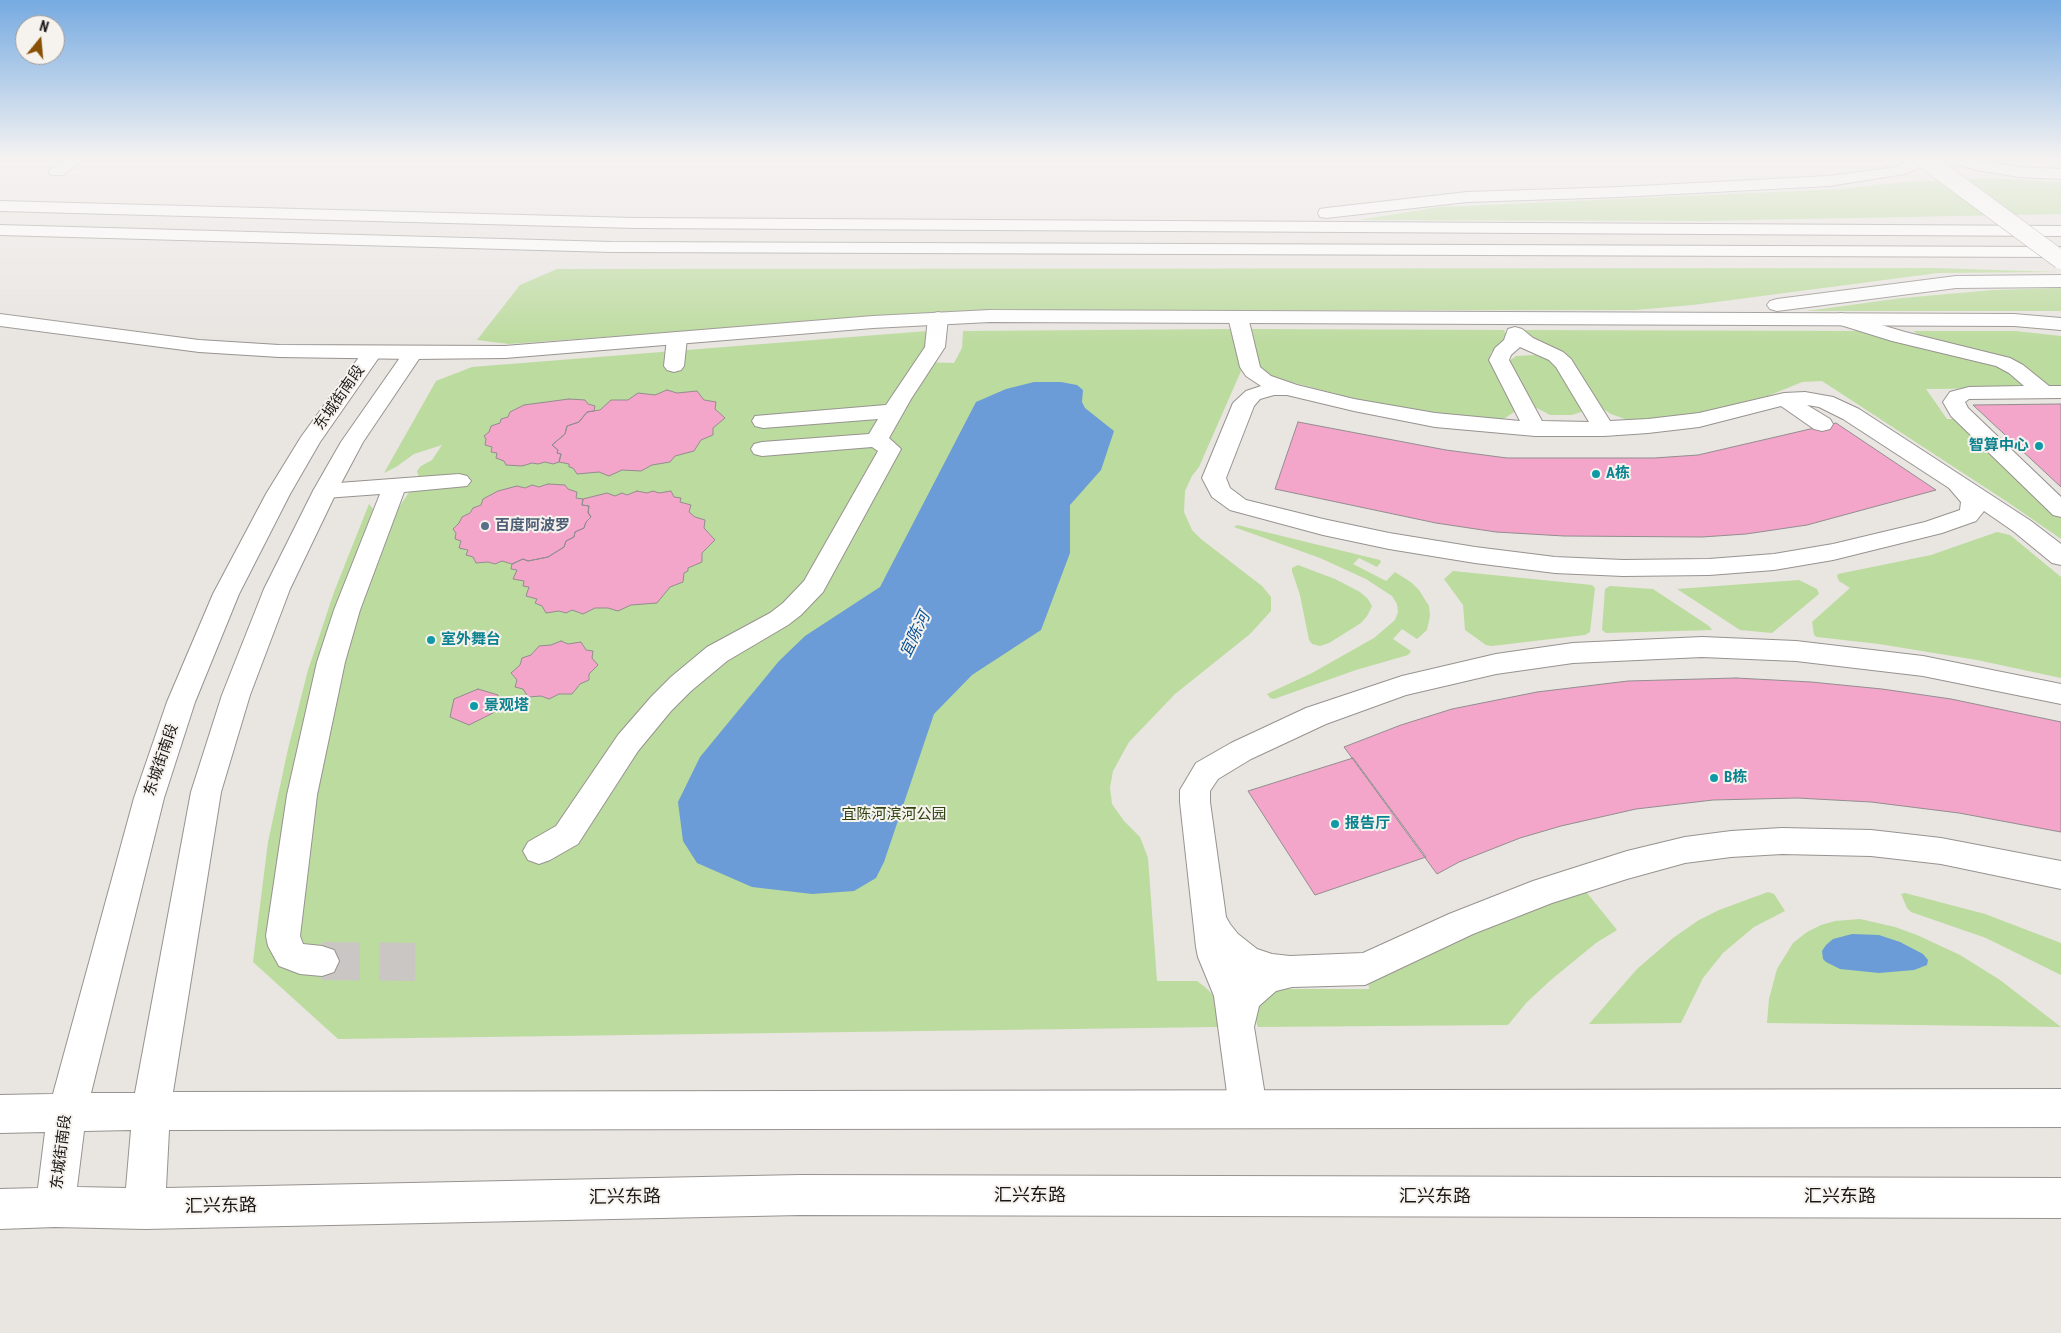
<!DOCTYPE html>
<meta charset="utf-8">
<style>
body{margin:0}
#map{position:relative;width:2061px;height:1333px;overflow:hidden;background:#e9e5e1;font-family:"Roboto Condensed",sans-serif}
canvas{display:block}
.north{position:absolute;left:15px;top:15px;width:50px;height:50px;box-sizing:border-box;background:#f6f2ee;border:1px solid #9e9b98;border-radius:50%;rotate:17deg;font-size:14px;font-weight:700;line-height:20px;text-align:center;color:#191816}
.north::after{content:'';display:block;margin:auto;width:18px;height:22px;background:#895103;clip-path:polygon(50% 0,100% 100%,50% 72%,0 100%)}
</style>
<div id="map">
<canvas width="2061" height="1333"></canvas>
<div class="north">N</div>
</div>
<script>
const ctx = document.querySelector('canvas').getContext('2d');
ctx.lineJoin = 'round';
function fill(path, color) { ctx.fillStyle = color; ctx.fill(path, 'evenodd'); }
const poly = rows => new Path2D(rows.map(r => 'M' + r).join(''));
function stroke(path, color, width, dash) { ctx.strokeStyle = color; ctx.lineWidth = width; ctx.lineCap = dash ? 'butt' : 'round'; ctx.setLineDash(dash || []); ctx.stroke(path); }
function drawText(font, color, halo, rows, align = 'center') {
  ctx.font = font + ' "Roboto Condensed","Noto Sans SC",sans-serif'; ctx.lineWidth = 4; ctx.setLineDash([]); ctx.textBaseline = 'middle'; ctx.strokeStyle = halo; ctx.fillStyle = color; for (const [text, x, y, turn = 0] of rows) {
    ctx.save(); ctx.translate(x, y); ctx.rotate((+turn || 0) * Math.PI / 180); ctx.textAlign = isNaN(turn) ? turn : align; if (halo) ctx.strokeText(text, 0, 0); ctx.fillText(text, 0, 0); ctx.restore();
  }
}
const green = poly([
 [1988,178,2061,182,2061,214,1701,221,1358,220,1439,207,1841,189,1903,182],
 [1934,268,2058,272,1938,273,1693,305,1635,310,960,311,509,344,477,340,520,285,557,269],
 [2061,288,2061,311,1806,311,1902,298,1993,290],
 [1231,329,1241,371,1199,467,1192,476,1185,491,1184,512,1192,530,1201,539,1262,586,1271,597,1271,611,1250,634,1175,694,1129,742,1113,771,1110,788,1112,804,1124,821,1140,837,1148,858,1157,981,1197,981,1205,987,1213,995,1218,1005,1219,1020,1217,1027,338,1039,253,962,268,842,288,749,308,670,334,592,369,504,373,509,372,513,345,585,419,478,417,471,421,466,432,460,442,445,414,454,396,467,384,473,436,381,472,367,927,331,926,347,916,362,954,363,962,348,963,331],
 [1251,329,1504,330,1507,336,1507,340,1491,352,1489,358,1514,407,1514,412,1502,420,1438,414,1367,402,1276,378,1270,376,1261,369],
 [1523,330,1863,331,2004,368,2029,388,1926,389,1947,419,1959,419,2061,517,2061,539,2009,503,1822,381,1802,382,1768,396,1699,413,1649,419,1625,419,1611,414,1600,407,1567,355,1534,341],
 [1913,331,2016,331,2061,336,2061,388,2051,388,2031,371,2019,363,1922,337],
 [1535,355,1554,362,1582,409,1581,412,1572,415,1550,415,1533,406,1509,361,1516,356],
 [1237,525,1380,560,1381,562,1377,567,1359,558,1353,564,1386,581,1395,572,1412,583,1419,590,1429,606,1430,616,1427,630,1417,639,1402,629,1393,639,1411,651,1408,655,1356,670,1274,699,1270,698,1267,694,1312,673,1374,638,1395,620,1398,612,1397,604,1392,596,1366,579,1320,558,1234,527],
 [1997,532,2010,535,2061,577,2061,678,1977,660,1879,644,1817,637,1814,635,1812,622,1850,588,1839,581,1837,576,1838,574,1931,555],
 [1298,565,1335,579,1360,592,1368,599,1372,606,1367,616,1361,623,1329,643,1320,646,1312,644,1309,640,1300,595,1292,571,1292,568],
 [1453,571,1592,585,1595,588,1590,632,1585,635,1492,646,1486,645,1465,630,1463,605,1444,579],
 [1799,580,1817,589,1819,594,1772,633,1740,630,1677,589],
 [1610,586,1653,589,1709,626,1712,630,1606,633,1602,630,1605,589],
 [1583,888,1617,930,1596,943,1552,979,1527,1002,1508,1025,1258,1027,1256,1021,1254,1016,1263,995,1280,989,1369,989,1368,980,1421,953],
 [1768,892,1774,894,1785,911,1754,927,1723,953,1703,978,1681,1023,1589,1024,1637,969,1673,938,1699,920,1719,910],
 [1905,893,1985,914,2061,943,2061,975,1986,938,1911,912,1907,908,1902,896,1901,894],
 [1860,919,1895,927,1917,935,1960,955,2000,980,2061,1027,1767,1023,1769,999,1777,969,1793,943,1807,932,1821,925,1835,921]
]);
const water = poly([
 [1034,382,1061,382,1077,385,1083,390,1082,402,1085,408,1114,431,1101,470,1070,505,1070,553,1041,630,972,675,934,714,884,862,876,878,854,891,812,894,752,887,697,863,683,841,678,802,700,757,779,661,805,636,880,587,976,402,1006,389],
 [1852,934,1879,935,1900,942,1923,954,1928,960,1927,965,1914,970,1879,973,1840,969,1826,962,1823,959,1822,951,1826,945,1833,939]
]);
const building = poly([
 [667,390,677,393,697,391,704,400,716,402,715,409,725,418,713,428,713,435,701,440,694,451,675,456,670,462,652,465,641,471,622,470,609,476,599,472,577,474,573,468,569,467,569,464,559,462,561,454,557,453,558,450,552,445,565,434,567,426,579,422,587,412,600,410,611,400,628,400,638,393,655,395,667,390],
 [569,399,585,400,588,404,595,406,594,411,587,412,579,422,567,426,565,434,552,445,558,450,557,453,561,454,559,462,553,464,545,462,538,464,532,463,522,466,506,465,504,461,496,458,497,453,491,452,492,447,485,445,486,439,484,436,489,432,491,426,500,423,501,419,508,417,510,412,524,405,569,399],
 [2061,404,2061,487,1973,405,2061,404],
 [1298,422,1446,450,1507,458,1654,458,1698,455,1836,423,1936,490,1807,525,1746,534,1702,537,1564,536,1496,532,1436,523,1275,489,1298,422],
 [548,484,565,485,568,489,577,492,576,498,583,499,582,505,589,506,588,512,591,517,586,522,584,528,575,532,574,537,566,541,564,547,548,557,528,561,523,559,512,564,502,561,495,564,488,562,476,563,473,557,466,555,468,550,459,548,461,541,455,539,456,533,453,529,459,523,462,517,470,513,473,508,481,505,483,499,498,491,517,486,525,488,532,485,539,487,548,484],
 [637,491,647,493,653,491,659,493,671,491,674,497,681,498,680,502,691,505,689,512,695,517,705,520,704,528,715,540,702,553,702,562,688,568,688,571,684,573,683,582,670,587,657,603,631,605,618,611,608,608,595,608,583,614,572,610,566,613,559,611,546,613,542,606,535,603,537,599,526,596,529,587,523,586,524,581,513,579,517,570,511,569,512,564,523,559,528,561,548,557,564,547,566,541,574,537,575,532,584,528,586,522,591,517,588,513,589,506,582,505,583,499,607,493,615,496,622,493,627,495,637,491],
 [561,641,568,644,581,642,586,650,593,651,592,658,598,665,589,674,589,680,580,684,572,694,559,694,549,699,541,696,528,697,523,689,515,687,517,680,511,673,520,665,522,658,531,655,539,646,551,645,561,641],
 [1736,678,1811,682,1882,689,1951,699,2061,722,2061,832,1959,813,1871,802,1797,798,1713,800,1636,809,1561,826,1520,838,1459,862,1437,874,1344,747,1401,725,1452,709,1537,692,1628,681,1736,678],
 [478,689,498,695,493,713,469,725,450,717,454,699,478,689],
 [1353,758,1426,857,1315,895,1248,791,1353,758]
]);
const minorTunnel = poly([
 [322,961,415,962]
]);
const minor = poly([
 [1238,311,1245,313,1248,317,1260,367,1271,376,1297,385,1354,399,1435,413,1520,421,1489,360,1495,348,1504,340,1508,329,1515,327,1522,329,1533,338,1563,352,1571,359,1610,421,1648,419,1699,413,1784,393,1805,392,1833,397,1859,409,2031,521,2061,544,2061,565,2052,563,2013,531,1984,511,1976,521,1942,533,1833,560,1774,570,1709,575,1623,576,1555,573,1475,563,1389,549,1323,535,1230,510,1212,497,1202,478,1233,403,1246,391,1261,386,1246,376,1240,367,1228,317,1231,313,1238,311],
 [1520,347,1549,360,1556,367,1589,422,1542,421,1509,360,1511,355,1520,347],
 [1274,395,1287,395,1354,411,1435,427,1535,436,1604,436,1648,433,1699,427,1781,406,1814,429,1822,431,1830,429,1833,424,1830,419,1807,405,1819,407,1843,419,1949,488,1961,502,1960,510,1925,522,1833,544,1774,554,1709,559,1623,560,1555,557,1475,547,1389,533,1323,519,1246,500,1230,488,1226,478,1254,406,1260,399,1274,395],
 [938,312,945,314,948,318,945,347,911,399,889,438,901,449,823,592,801,615,788,625,727,661,691,691,671,711,638,751,578,844,550,860,539,864,528,860,523,851,528,842,556,826,618,735,651,697,671,677,707,647,770,613,783,603,804,581,878,451,872,447,762,456,754,454,751,449,754,444,762,442,869,434,878,419,763,428,755,426,752,421,755,416,886,405,925,347,928,318,931,314,938,312],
 [1841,313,1905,332,2010,358,2023,365,2049,386,2061,386,2061,398,1969,399,1965,402,1968,408,2061,497,2061,517,2053,515,1951,416,1943,402,1950,392,1969,387,2024,386,2009,373,1996,366,1892,341,1834,323,1831,319,1834,315,1841,313],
 [677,332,684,334,687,338,684,366,681,370,674,372,667,370,664,366,667,338,670,334,677,332],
 [459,474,467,476,471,481,467,486,404,492,360,610,345,662,317,795,300,936,303,944,322,946,334,950,339,961,334,972,322,976,300,974,279,966,268,946,266,936,287,795,317,662,334,610,380,494,325,498,317,496,313,491,317,486,325,484,459,474],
 [1702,637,1796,641,1923,656,2061,684,2061,704,1923,676,1796,661,1702,657,1573,663,1496,674,1406,695,1326,724,1251,759,1218,779,1210,791,1210,802,1226,917,1230,924,1238,934,1257,949,1272,954,1290,956,1363,953,1449,914,1533,881,1627,851,1685,837,1731,831,1782,828,1871,830,1941,838,2061,861,2061,889,1941,864,1871,856,1782,854,1731,857,1685,863,1627,879,1552,903,1473,934,1365,985,1292,987,1276,991,1259,1006,1254,1027,1267,1108,1261,1121,1248,1127,1235,1121,1229,1108,1214,996,1198,957,1196,947,1180,802,1180,790,1196,763,1231,743,1306,708,1402,676,1496,654,1573,643,1702,637]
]);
const major = poly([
 [67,159,85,159,63,175,51,175,49,172,51,169,67,159],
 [372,347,379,349,382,353,320,442,290,494,239,594,195,702,164,798,91,1093,135,1093,191,792,222,695,264,589,313,491,341,442,406,349,413,347,420,349,423,353,363,442,337,491,290,589,250,695,221,792,173,1092,2061,1089,2061,1127,169,1130,166,1188,800,1175,2061,1178,2061,1218,800,1215,145,1229,55,1227,0,1229,0,1189,38,1188,45,1132,0,1133,0,1095,53,1094,134,798,167,702,213,594,266,494,301,437,365,349,372,347],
 [131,1130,126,1188,77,1187,84,1131,131,1130]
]);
const highway = poly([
 [1906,159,1922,159,1917,169,1905,174,1829,186,1619,197,1467,202,1326,218,1320,217,1318,213,1320,209,1326,208,1467,192,1619,187,1829,176,1896,167,1904,163,1906,159],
 [1948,159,1971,159,2019,167,2061,169,2061,179,2019,177,1976,170,1950,162,1948,159],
 [0,201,634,218,2061,226,2061,236,634,228,0,211,0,201],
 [0,225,611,242,2061,247,2061,257,611,252,0,235,0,225],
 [2061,275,2061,287,1956,288,1777,311,1770,309,1767,305,1770,301,1777,299,1956,276,2061,275],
 [990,310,2014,314,2061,318,2061,330,2014,326,990,322,873,328,505,358,413,359,279,357,199,352,0,326,0,314,199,340,279,345,505,346,873,316,990,310]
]);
const minorBridge = poly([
 [1924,159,2061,260]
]);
const markers = [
 [2039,446,5,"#0f9aa8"],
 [1596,474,5,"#0f9aa8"],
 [485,526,5,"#5c6f8a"],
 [431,640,5,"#0f9aa8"],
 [474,706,5,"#0f9aa8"],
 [1714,778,5,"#0f9aa8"],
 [1335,824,5,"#0f9aa8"]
];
const streetNames = [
 ["东城街南段",340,398,-55],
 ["东城街南段",162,760,-71],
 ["东城街南段",62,1152,-83]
];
const cultureNames = [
 ["智算中心",2029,446,"right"],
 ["A栋",1606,474],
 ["室外舞台",441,640],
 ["景观塔",484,706],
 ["B栋",1724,778],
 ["报告厅",1345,824]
];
const serviceNames = [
 ["百度阿波罗",495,526]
];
const parkNames = [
 ["宜陈河滨河公园",894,815]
];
const waterNames = [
 ["宜陈河",916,635,-64]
];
const nearStreetnames = [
 ["汇兴东路",1030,1196],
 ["汇兴东路",1435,1197],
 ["汇兴东路",1840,1197],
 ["汇兴东路",625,1198,-1],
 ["汇兴东路",221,1207,-1]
];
fill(green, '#bcdb9e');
fill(water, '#6b9cd7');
fill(building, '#f4a6ca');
stroke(building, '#928d8f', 1);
stroke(minorTunnel, '#cac6c3', 38, [38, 19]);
stroke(minor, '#979390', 2);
stroke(major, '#979390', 2);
stroke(highway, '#979390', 2);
fill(minor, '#fff');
fill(major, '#fff');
fill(highway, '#fff');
stroke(minorBridge, '#979390', 19, []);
stroke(minorBridge, '#fff', 18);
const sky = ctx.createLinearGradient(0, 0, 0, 345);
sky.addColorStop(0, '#76aae1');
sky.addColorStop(0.46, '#f5f3f2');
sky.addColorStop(1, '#f5f3f200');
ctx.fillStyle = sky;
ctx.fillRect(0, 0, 2061, 345);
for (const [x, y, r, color] of markers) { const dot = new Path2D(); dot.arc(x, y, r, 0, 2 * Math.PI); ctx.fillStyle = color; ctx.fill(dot); stroke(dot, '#f6f2ee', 2); }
drawText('15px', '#191816', '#f6f2ee', streetNames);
drawText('bold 15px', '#0d838f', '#f6f2ee', cultureNames, 'left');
drawText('bold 15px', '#4e5e75', '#f6f2ee', serviceNames, 'left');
drawText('15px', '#2c420f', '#f6f2ee', parkNames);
drawText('italic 16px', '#065096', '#f6f2ee', waterNames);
drawText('18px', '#191816', '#f6f2ee', nearStreetnames);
</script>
